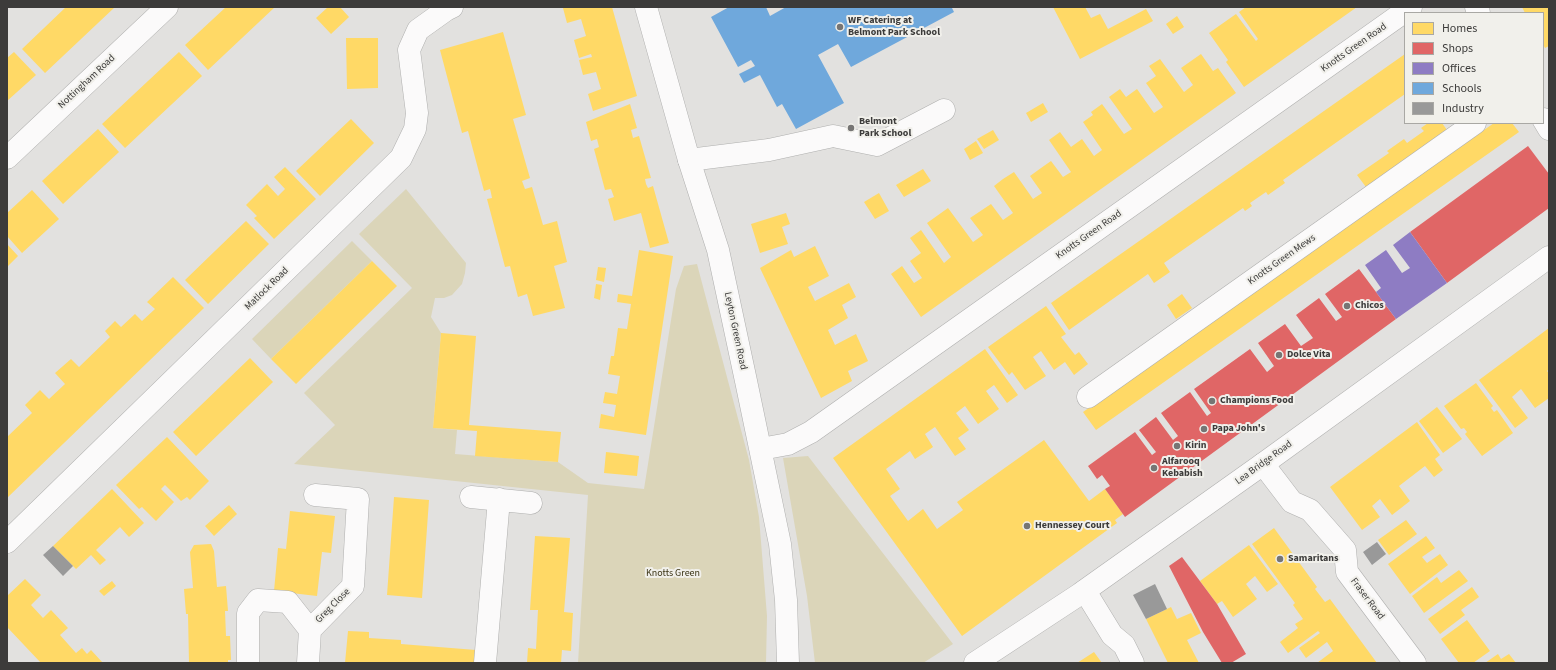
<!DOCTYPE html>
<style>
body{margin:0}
#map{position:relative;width:1556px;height:670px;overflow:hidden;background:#e2e1df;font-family:"Source Sans 3",sans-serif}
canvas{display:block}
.frame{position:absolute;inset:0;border:8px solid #3c3b3a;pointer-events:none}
.legend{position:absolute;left:1404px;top:12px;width:140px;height:112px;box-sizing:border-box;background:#f1f0eb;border:1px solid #a9a8a4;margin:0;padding:5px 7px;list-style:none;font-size:12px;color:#3c3b3a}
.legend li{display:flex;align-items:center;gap:8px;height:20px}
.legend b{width:20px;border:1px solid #a9a8a4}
</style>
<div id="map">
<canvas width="1556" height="670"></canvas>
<div class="frame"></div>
<ul class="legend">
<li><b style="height:11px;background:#ffd966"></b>Homes</li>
<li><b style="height:11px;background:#e06666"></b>Shops</li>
<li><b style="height:11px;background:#8e7cc3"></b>Offices</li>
<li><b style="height:11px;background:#6fa8dc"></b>Schools</li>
<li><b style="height:11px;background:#999"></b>Industry</li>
</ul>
</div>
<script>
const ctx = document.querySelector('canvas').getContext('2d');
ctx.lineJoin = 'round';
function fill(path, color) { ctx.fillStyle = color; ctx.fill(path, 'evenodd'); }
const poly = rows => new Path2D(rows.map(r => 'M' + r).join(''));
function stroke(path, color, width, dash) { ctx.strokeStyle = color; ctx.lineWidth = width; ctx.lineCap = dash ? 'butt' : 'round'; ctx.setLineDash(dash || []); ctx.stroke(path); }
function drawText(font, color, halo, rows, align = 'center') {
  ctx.font = font + ' "Source Sans 3",sans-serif'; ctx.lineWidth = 4; ctx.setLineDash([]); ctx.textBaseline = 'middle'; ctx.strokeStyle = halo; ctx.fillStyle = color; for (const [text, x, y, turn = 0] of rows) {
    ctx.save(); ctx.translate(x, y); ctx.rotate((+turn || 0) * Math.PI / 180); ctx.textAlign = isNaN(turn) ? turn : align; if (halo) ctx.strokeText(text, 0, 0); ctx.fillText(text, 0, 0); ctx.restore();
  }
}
const green = poly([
 [406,189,466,263,465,273,462,284,452,295,444,298,435,298,431,317,441,333,433,428,457,430,455,454,558,462,588,483,644,489,676,289,684,266,697,264,749,460,759,517,767,616,766,663,578,663,588,495,294,464,335,425,304,393,412,288,359,234],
 [352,241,372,261,271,359,252,339],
 [808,456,953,644,923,663,815,663,807,596,783,458]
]);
const homes = poly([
 [66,7,115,7,45,73,22,49],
 [226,7,275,7,208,70,185,45],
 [328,7,340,7,349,17,331,34,316,18],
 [566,7,612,7,637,96,593,111,588,94,601,89,596,72,583,75,579,60,592,57,591,54,579,58,574,40,586,36,581,19,567,23,563,8],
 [1053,7,1085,7,1091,18,1100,14,1108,29,1146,9,1153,21,1080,59],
 [1246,7,1357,7,1244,87,1226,62,1228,60,1209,33,1236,14,1256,41,1258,39,1239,12],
 [1522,7,1549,7,1549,46,1545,48,1543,44,1543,13,1525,13],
 [1177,16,1184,27,1173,34,1166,24],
 [503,32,526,115,513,119,530,178,522,181,525,189,532,187,543,225,557,221,567,262,554,266,565,308,533,316,527,294,518,297,510,266,505,267,487,199,492,198,491,193,490,189,484,191,468,131,462,133,440,50],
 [346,38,378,38,378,88,347,89],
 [14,52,36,75,7,101,7,58],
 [179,52,202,76,125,148,102,124],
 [1201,54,1213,71,1218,68,1236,93,921,317,891,274,902,266,914,283,922,278,910,261,921,253,910,238,921,230,944,263,951,257,927,223,948,208,973,242,983,235,970,218,991,204,1003,220,1013,213,994,186,1003,179,1014,172,1033,199,1042,193,1030,176,1041,168,1051,161,1063,177,1071,172,1049,140,1060,132,1071,147,1082,139,1094,156,1102,150,1083,122,1093,115,1091,112,1102,104,1124,134,1132,129,1109,97,1120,89,1126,97,1137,89,1154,113,1163,107,1146,83,1156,76,1149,66,1160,59,1184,92,1193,85,1181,68],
 [1405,54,1405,94,1283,180,1285,183,1268,195,1266,192,1250,203,1252,206,1245,211,1243,208,1164,263,1170,272,1154,283,1148,274,1069,330,1051,303],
 [1043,103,1048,112,1031,122,1026,113],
 [630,104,637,128,631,130,633,138,639,136,651,178,645,179,646,184,648,188,653,186,669,243,650,248,641,213,614,221,608,199,614,197,611,189,605,190,594,149,599,147,597,139,591,141,586,122],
 [351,119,374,143,320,196,296,171],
 [1428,123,1442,123,1447,130,1366,187,1357,175,1389,153,1387,151,1404,139,1407,143,1424,131,1421,128],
 [1494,123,1512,123,1519,132,1096,430,1083,412],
 [98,129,119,152,63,204,42,181],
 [993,130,999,140,984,149,977,139],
 [976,141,983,153,970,160,964,149],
 [285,167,316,199,274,239,254,218,257,216,246,205,267,184,278,196,285,189,274,177],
 [923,169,931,181,904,197,896,185],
 [32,190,59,219,22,253,7,236,7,213],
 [879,193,889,211,875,219,864,202],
 [786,213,790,224,782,227,788,244,760,253,751,224],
 [246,221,269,244,208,304,185,280],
 [7,244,18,256,7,267],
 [815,246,829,276,808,287,815,301,849,283,856,297,842,305,848,318,828,330,835,345,856,334,868,361,848,371,852,381,821,398,760,268,791,250,794,257],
 [639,250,673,256,646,435,599,428,601,414,614,417,616,405,603,403,605,392,617,394,620,376,608,374,611,356,614,356,618,328,627,329,631,304,617,302,618,294,632,296],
 [372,261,397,286,296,384,271,359],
 [598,267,606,268,604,282,596,280],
 [173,277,204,308,7,498,7,437,32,413,25,405,40,390,49,399,65,384,55,373,71,359,79,367,110,337,105,331,115,321,121,327,135,314,142,321,155,309,147,302],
 [596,284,602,285,600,300,594,298],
 [1182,294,1192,308,1176,319,1167,305],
 [1046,306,1066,334,1061,337,1075,355,1079,352,1088,364,1074,375,1065,362,1054,370,1041,351,1033,357,1046,376,1025,390,1012,372,1009,375,988,347],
 [1549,328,1549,369,1547,371,1549,373,1549,398,1535,408,1521,389,1512,397,1528,418,1515,428,1479,380],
 [441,333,476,336,469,425,561,432,558,462,475,456,477,431,433,428],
 [985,349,1018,395,1007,403,994,385,986,391,999,409,978,424,965,406,956,413,969,430,958,438,966,449,955,456,935,427,925,434,933,447,915,459,910,451,886,469,900,489,890,496,908,521,923,509,937,529,963,510,957,502,1044,440,1089,501,1105,489,1123,514,1115,520,1117,523,962,636,833,458],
 [250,358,273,382,196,456,173,432],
 [1476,383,1493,406,1491,408,1494,412,1497,410,1513,433,1482,456,1465,434,1467,432,1464,428,1461,429,1444,406],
 [1437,407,1462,439,1443,453,1419,421],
 [1417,422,1440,455,1435,459,1443,470,1434,477,1425,466,1399,486,1410,501,1392,515,1380,499,1372,506,1380,517,1362,530,1330,487],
 [167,437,209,481,190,500,187,497,181,501,165,485,161,489,174,502,156,521,142,507,139,509,116,485],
 [606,452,639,456,637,476,604,473],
 [112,489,144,523,129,537,120,527,96,550,106,560,100,565,91,555,76,569,53,546],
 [394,497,429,500,422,598,387,595],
 [229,505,237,514,214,536,205,526],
 [290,511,335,516,331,553,322,552,317,596,274,591,278,548,286,549],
 [1406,520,1417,534,1389,555,1378,540],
 [1274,528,1317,587,1315,589,1325,602,1330,599,1377,663,1317,663,1333,651,1327,642,1306,658,1299,648,1320,633,1318,631,1288,653,1280,642,1298,628,1295,624,1303,619,1293,605,1295,603,1252,544],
 [535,536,570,538,564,612,573,613,571,651,562,650,561,663,527,663,528,648,536,649,538,610,530,610],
 [1426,536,1435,548,1422,557,1427,563,1440,554,1448,565,1410,594,1388,564],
 [211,544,214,551,217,587,226,586,228,611,225,611,226,636,230,636,231,660,228,660,228,663,189,663,188,614,186,614,184,589,193,588,190,552,194,545],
 [1249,545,1278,584,1267,592,1255,576,1246,584,1257,599,1233,617,1222,601,1217,604,1200,581],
 [1459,570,1468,581,1424,613,1412,596,1437,577,1441,583],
 [25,579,41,595,31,605,43,618,51,610,68,628,60,635,76,653,82,648,87,654,91,650,103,663,41,663,7,627,7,596],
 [112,581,116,586,104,596,99,591],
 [1472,587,1479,597,1461,610,1465,615,1440,634,1428,619],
 [1171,607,1177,619,1191,613,1201,633,1187,640,1199,663,1168,663,1146,619],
 [1467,620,1490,651,1473,663,1459,663,1441,639],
 [348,631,369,632,369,638,401,640,401,644,476,650,475,663,345,663],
 [1094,652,1102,663,1077,663],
 [1498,654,1501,659,1509,654,1516,663,1485,663]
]);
const shops = poly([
 [1528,146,1549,174,1549,208,1447,283,1410,232],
 [1359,269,1396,319,1125,517,1105,489,1110,486,1102,475,1097,479,1088,466,1135,432,1152,455,1156,452,1139,430,1156,417,1173,440,1178,436,1161,413,1190,392,1207,416,1211,413,1194,389,1250,349,1267,372,1274,366,1258,343,1285,324,1301,346,1313,338,1296,315,1319,298,1336,321,1342,317,1325,294],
 [1182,557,1217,604,1246,654,1231,663,1222,663,1203,632,1169,566]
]);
const offices = poly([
 [1410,232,1447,283,1396,319,1376,292,1381,288,1365,265,1386,250,1402,273,1410,268,1393,245]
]);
const schools = poly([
 [729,7,766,7,770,16,786,7,954,7,952,8,954,12,851,67,838,44,818,55,844,103,796,129,782,104,777,107,760,75,744,83,739,74,755,66,751,60,738,67,711,17]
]);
const industry = poly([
 [1377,542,1386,554,1372,565,1363,552],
 [53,546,73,566,63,576,43,555],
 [1155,584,1167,609,1146,619,1133,595]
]);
const minor = poly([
 [1476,7,1479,13],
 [1543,119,1549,129],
 [7,158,167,7],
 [689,160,769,150,833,136,877,145,944,110],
 [1088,397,1475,123],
 [761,449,788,444,811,432,1411,7],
 [1263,464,1292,502,1310,510,1345,550,1347,572,1415,663],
 [471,497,531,503],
 [7,542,401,158,415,129,417,113,409,50,418,30,446,10,452,7],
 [1085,591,1112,635,1124,645,1133,663],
 [248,663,248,613,258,600,288,602,310,630],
 [308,663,310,630,353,586,358,499,315,495],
 [485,663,499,499]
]);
const major = poly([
 [646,7,689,160,718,250,746,381,780,544,786,600,788,663],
 [975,663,1080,594,1263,464,1549,257]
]);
const markers = [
 [840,27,4,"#767574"],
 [851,128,4,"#767574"],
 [1347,306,4,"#767574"],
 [1279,355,4,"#767574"],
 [1212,401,4,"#767574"],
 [1204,429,4,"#767574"],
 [1177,446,4,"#767574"],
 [1154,468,4,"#767574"],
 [1027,526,4,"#767574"],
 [1280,559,4,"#767574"]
];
const poiNames = [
 ["WF Catering at",848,21],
 ["Belmont Park School",848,33],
 ["Belmont",859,122],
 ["Park School",859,134],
 ["Chicos",1355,306],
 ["Dolce Vita",1287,355],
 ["Champions Food",1220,401],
 ["Papa John's",1212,429],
 ["Kirin",1185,446],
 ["Alfarooq",1162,462],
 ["Kebabish",1162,474],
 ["Hennessey Court",1035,526],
 ["Samaritans",1288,559]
];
const streetNames = [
 ["Knotts Green Road",1354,48,-35],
 ["Nottingham Road",87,82,-43],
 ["Knotts Green Road",1089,235,-35],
 ["Knotts Green Mews",1282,260,-35],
 ["Matlock Road",267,289,-44],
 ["Leyton Green Road",735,331,78],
 ["Lea Bridge Road",1264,463,-36],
 ["Fraser Road",1367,599,53],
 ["Greg Close",333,606,-45]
];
const parkNames = [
 ["Knotts Green",673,574]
];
fill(green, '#dbd5b9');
fill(homes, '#ffd966');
fill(shops, '#e06666');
fill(offices, '#8e7cc3');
fill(schools, '#6fa8dc');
fill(industry, '#999');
stroke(minor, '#afafae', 23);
stroke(major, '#afafae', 23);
stroke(minor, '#fbfafa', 22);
stroke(major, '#fbfafa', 22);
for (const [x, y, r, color] of markers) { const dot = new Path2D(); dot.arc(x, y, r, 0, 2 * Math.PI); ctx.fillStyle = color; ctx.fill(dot); stroke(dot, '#f1f0eb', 1.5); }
drawText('bold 10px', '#3c3b3a', '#f1f0eb', poiNames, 'left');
drawText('10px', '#3c3b3a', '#f1f0eb', streetNames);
drawText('10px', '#3b3415', '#f1f0eb', parkNames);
</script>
